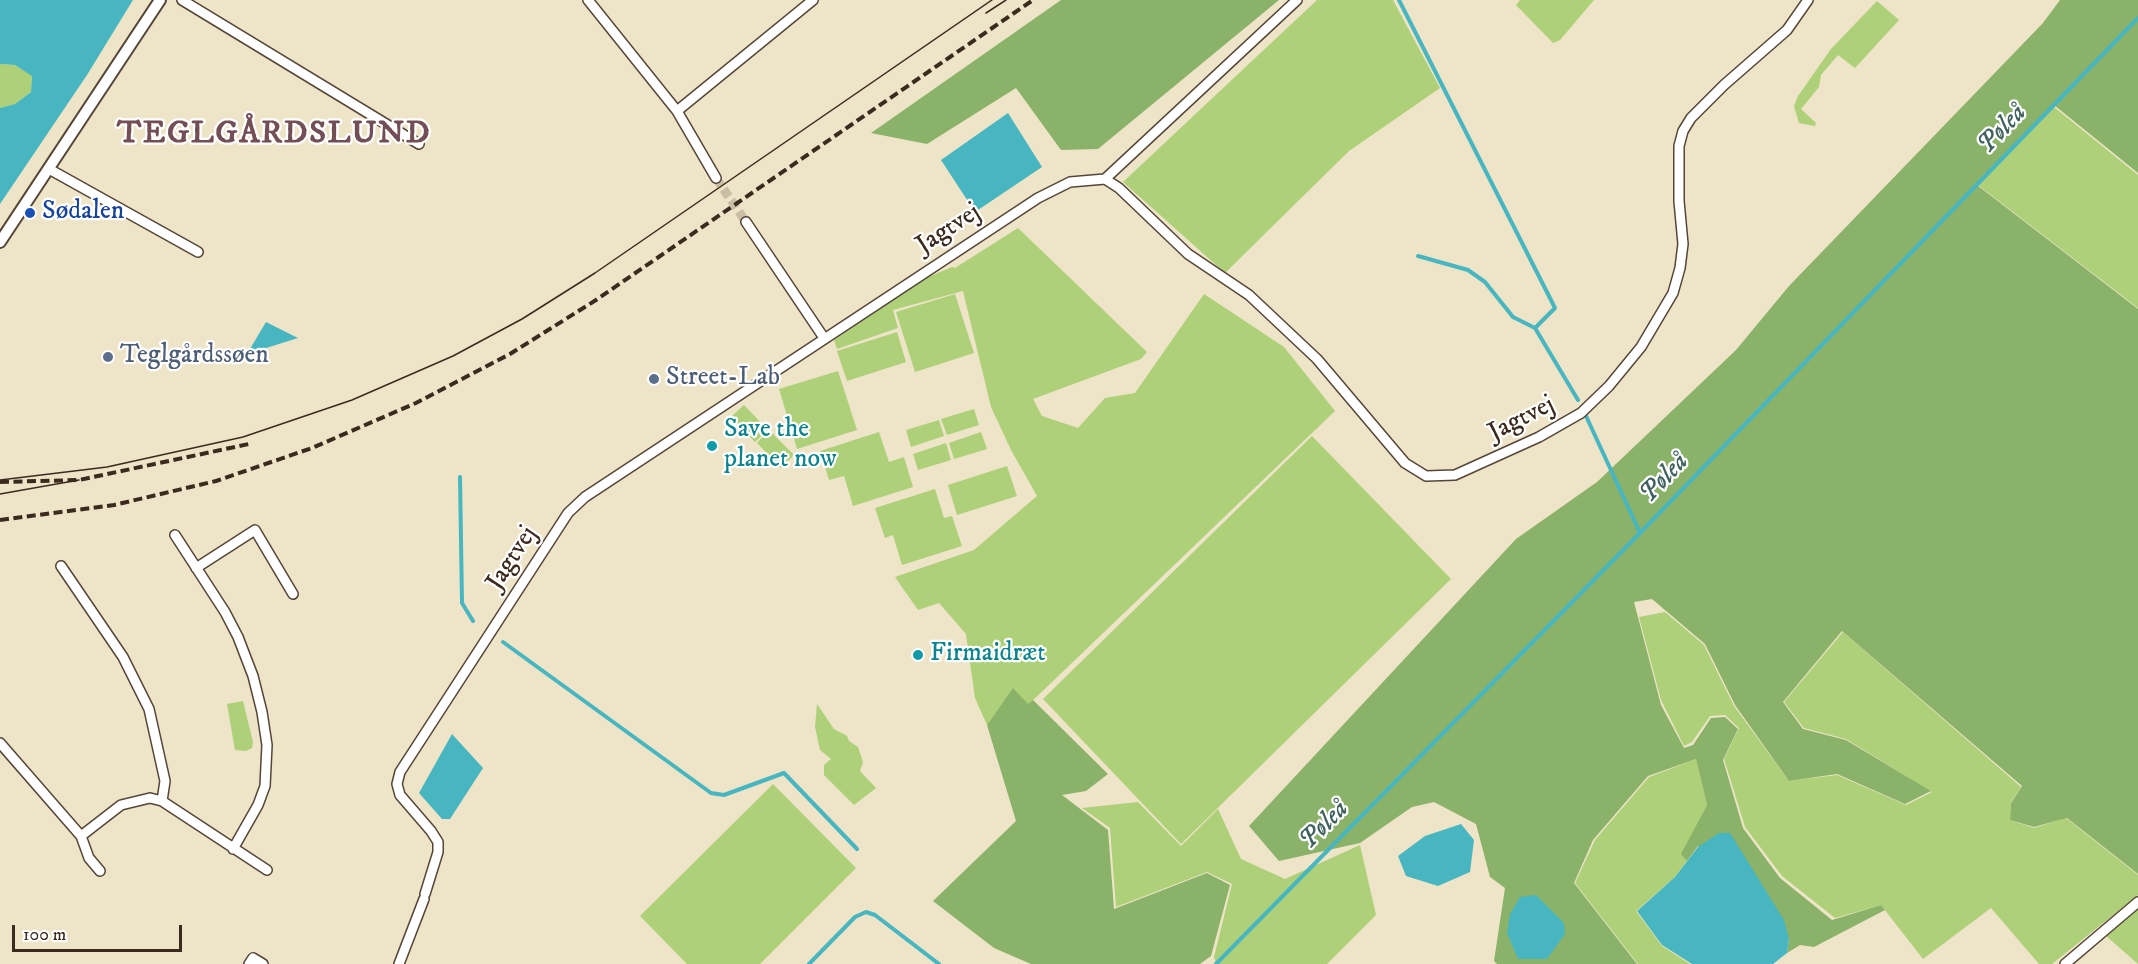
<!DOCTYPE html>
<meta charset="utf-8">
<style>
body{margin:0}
#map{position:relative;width:2138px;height:964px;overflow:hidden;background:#eee4c8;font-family:"IM FELL DW Pica",serif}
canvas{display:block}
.scale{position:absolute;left:12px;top:925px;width:170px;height:27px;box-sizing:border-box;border:3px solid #3b2a1e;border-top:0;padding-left:8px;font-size:18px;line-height:21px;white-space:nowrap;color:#3b2a1e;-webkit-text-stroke:4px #fff;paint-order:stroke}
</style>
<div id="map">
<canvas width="2138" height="964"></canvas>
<div class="scale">100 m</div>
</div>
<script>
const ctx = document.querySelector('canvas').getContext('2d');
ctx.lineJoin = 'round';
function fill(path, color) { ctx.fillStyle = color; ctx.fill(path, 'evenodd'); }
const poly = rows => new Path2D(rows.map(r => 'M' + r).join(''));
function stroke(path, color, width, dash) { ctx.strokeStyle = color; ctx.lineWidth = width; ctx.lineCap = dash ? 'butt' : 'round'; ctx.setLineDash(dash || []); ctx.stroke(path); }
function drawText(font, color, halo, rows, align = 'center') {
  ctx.font = font + ' "IM FELL DW Pica",serif'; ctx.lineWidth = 4.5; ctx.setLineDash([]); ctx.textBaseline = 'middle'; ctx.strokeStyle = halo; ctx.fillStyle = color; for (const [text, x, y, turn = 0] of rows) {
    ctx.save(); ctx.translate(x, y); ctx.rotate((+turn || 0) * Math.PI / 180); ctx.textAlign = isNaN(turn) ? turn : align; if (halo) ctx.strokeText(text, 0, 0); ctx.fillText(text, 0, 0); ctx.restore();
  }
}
const green = poly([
 [1317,0,1393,0,1440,88,1349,151,1225,273,1123,182],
 [1520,0,1594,0,1560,40,1553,43,1516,5],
 [1877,1,1899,20,1855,68,1838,55,1821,75,1819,87,1801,109,1816,123,1815,126,1799,123,1794,106,1798,96,1831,49],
 [0,64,15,65,32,75,31,92,15,104,0,108],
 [2054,107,2138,175,2138,308,1978,185],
 [1018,228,1147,352,1141,359,1033,399,1042,416,1078,428,1105,398,1135,393,1204,294,1284,347,1335,411,1028,705,1013,689,987,725,975,698,966,634,939,603,918,610,895,577,974,550,1037,496,1011,450,991,407,963,291,893,310,898,328,837,349,834,340,926,278,952,267,955,268],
 [955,294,974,353,915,372,896,312],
 [897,332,906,362,847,381,837,351],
 [838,371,857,430,797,449,779,389],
 [744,405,768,430,755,442,731,417],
 [974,409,979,425,947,435,941,419],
 [939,420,944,436,911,447,906,430],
 [769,430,794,455,781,468,757,443],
 [879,432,889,462,904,457,913,487,853,506,844,476,829,480,820,451],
 [981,432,987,449,954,459,949,443],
 [1312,436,1451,579,1181,844,1043,699],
 [946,443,951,460,918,470,913,454],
 [1007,466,1017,496,957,515,948,485],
 [935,489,944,518,952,516,962,546,902,565,893,535,885,538,875,508],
 [1665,612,1704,645,1734,706,1789,781,1837,775,1906,805,1932,792,1846,739,1804,728,1784,702,1843,632,2021,787,2011,802,2010,820,2034,828,2066,818,2138,875,2138,895,2052,964,2039,964,1991,908,1923,959,1881,905,1835,918,1782,876,1745,827,1724,759,1739,728,1725,715,1710,716,1692,742,1684,746,1661,700,1639,617],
 [243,701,253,742,252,748,246,751,235,750,227,704],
 [817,704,834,729,847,736,849,741,858,747,863,762,860,771,876,788,854,805,824,775,824,765,831,759,820,750,815,727],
 [1696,759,1707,805,1682,854,1687,861,1675,877,1636,911,1662,946,1690,964,1638,964,1575,883,1595,840,1649,777],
 [773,784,856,868,760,964,687,964,640,916],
 [1138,802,1181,846,1218,809,1241,859,1285,879,1360,845,1376,915,1327,964,1216,964,1214,957,1232,884,1207,872,1116,907,1110,828,1082,808],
 [2138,909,2138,964,2105,935]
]);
const forest = poly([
 [1061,0,1279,0,1098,149,1061,150,1016,88,927,144,871,133],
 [2060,0,2138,0,2138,173,2054,105,1977,185,2138,309,2138,874,2067,818,2034,827,2010,820,2011,803,2022,786,1842,631,1783,702,1803,729,1846,740,1931,791,1905,804,1837,774,1789,781,1735,705,1705,644,1652,599,1634,602,1661,705,1684,748,1693,745,1711,718,1725,717,1738,729,1723,760,1743,828,1780,878,1832,920,1881,905,1885,910,1814,947,1800,945,1787,953,1789,939,1698,846,1687,861,1681,854,1707,805,1696,759,1648,776,1593,840,1574,883,1637,964,1497,964,1494,961,1505,888,1490,877,1476,824,1434,802,1412,807,1360,843,1279,861,1249,826,1516,539,1597,482,1736,350,1789,286,2043,23],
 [1013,688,1028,704,1033,700,1108,774,1086,791,1062,795,1108,830,1114,909,1207,873,1230,885,1211,956,1200,964,1031,964,994,948,933,901,1016,821,987,725]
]);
const water = poly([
 [0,0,133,0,87,75,0,204,0,108,15,104,31,92,32,76,15,65,0,64],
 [1008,113,1042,167,975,212,941,160],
 [266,322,298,338,247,354],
 [452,734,483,768,450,819,442,819,419,793],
 [1461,824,1474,840,1470,872,1438,886,1406,876,1398,856,1425,836],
 [1719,833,1730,833,1784,920,1789,939,1787,953,1773,964,1692,964,1662,945,1637,911,1675,877,1698,847],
 [1536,895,1564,923,1565,934,1547,959,1518,959,1507,933,1510,914,1520,897]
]);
const stream = poly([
 [1399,0,1555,308,1535,328,1578,400],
 [1418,256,1468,270,1485,282,1513,317,1535,328],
 [1586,416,1640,533],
 [460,477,462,603,473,621],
 [503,642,711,793,724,795,784,773,857,849],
 [809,964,855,917,866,912,875,915,939,964],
 [1216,964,1640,533,2138,18]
]);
const minorTunnel = poly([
 [716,178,746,222]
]);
const minor = poly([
 [182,0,419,144],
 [588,0,677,111,716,178],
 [677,111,813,0],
 [49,169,198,252],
 [1105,179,1119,188,1188,254,1249,295,1317,359,1405,463,1426,476,1455,475,1539,437,1581,413,1609,386,1641,347,1673,293,1680,268,1683,244,1679,201,1679,146,1683,131,1691,118,1724,85,1787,30,1808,0],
 [746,222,824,338],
 [175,535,225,612,238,637,253,676,262,712,267,745,265,786,258,805,233,849],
 [61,566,123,657,149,709,165,781,162,801],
 [196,568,255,530,293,594],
 [0,743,81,836,89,858,100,871],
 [81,836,121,805,150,798,162,801,267,870],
 [425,894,438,852,438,842,431,831,400,795,397,784,400,772,568,513,585,497,1038,198,1070,182,1105,179,1297,0],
 [249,964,253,958,263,964],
 [399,964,424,899],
 [2065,964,2138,902]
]);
const tertiary = poly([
 [0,242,160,0]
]);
const tram = poly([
 [986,13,1006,0],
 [0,480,107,467,243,437,352,400,453,356,522,319,595,273,992,0],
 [0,494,79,480]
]);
const rail = poly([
 [0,482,79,480,249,444],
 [0,520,114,505,216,481,312,448,416,403,510,354,596,300,1033,0]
]);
const markers = [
 [30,213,6,"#1a4fb4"],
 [108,357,6,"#5c6f8a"],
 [654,379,6,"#5c6f8a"],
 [712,446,6,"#0f9aa8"],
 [918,655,6,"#0f9aa8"]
];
const transitNames = [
 ["Sødalen",42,213]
];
const streetNames = [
 ["Jagtvej",949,230,-33],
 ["Jagtvej",1522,420,-27],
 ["Jagtvej",513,559,-57]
];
const serviceNames = [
 ["Teglgårdssøen",120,357],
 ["Street-Lab",666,379]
];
const cultureNames = [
 ["Save the",724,431],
 ["planet now",724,461],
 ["Firmaidræt",930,655]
];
const waterNames = [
 ["Pøleå",2003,130,-46],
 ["Pøleå",1665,479,-46],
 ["Pøleå",1325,826,-45]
];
const districtNames = [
 ["TEGLGÅRDSLUND",274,135]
];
fill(green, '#add079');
fill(forest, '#8ab269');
fill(water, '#47b6c0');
stroke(stream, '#47b6c0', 4);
stroke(minorTunnel, '#cabfa6', 9, [9, 4.5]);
stroke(minor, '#564638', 12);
stroke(tertiary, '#564638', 14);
stroke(minor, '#fff', 9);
stroke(tertiary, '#fff', 10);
stroke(tram, '#3b2a1e', 1.5);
stroke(rail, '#3b2a1e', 4, [9, 4.5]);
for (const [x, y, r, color] of markers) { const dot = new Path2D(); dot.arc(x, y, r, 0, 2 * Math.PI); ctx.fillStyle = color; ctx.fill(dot); stroke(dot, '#fff', 2); }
drawText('26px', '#164399', '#fff', transitNames, 'left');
drawText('26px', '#3b2a1e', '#fff', streetNames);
drawText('26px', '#4e5e75', '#fff', serviceNames, 'left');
drawText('26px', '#0d838f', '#fff', cultureNames, 'left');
drawText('italic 27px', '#40625f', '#fff', waterNames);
ctx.letterSpacing = '1.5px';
drawText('bold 32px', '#724e56', '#fff', districtNames);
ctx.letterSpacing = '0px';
</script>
